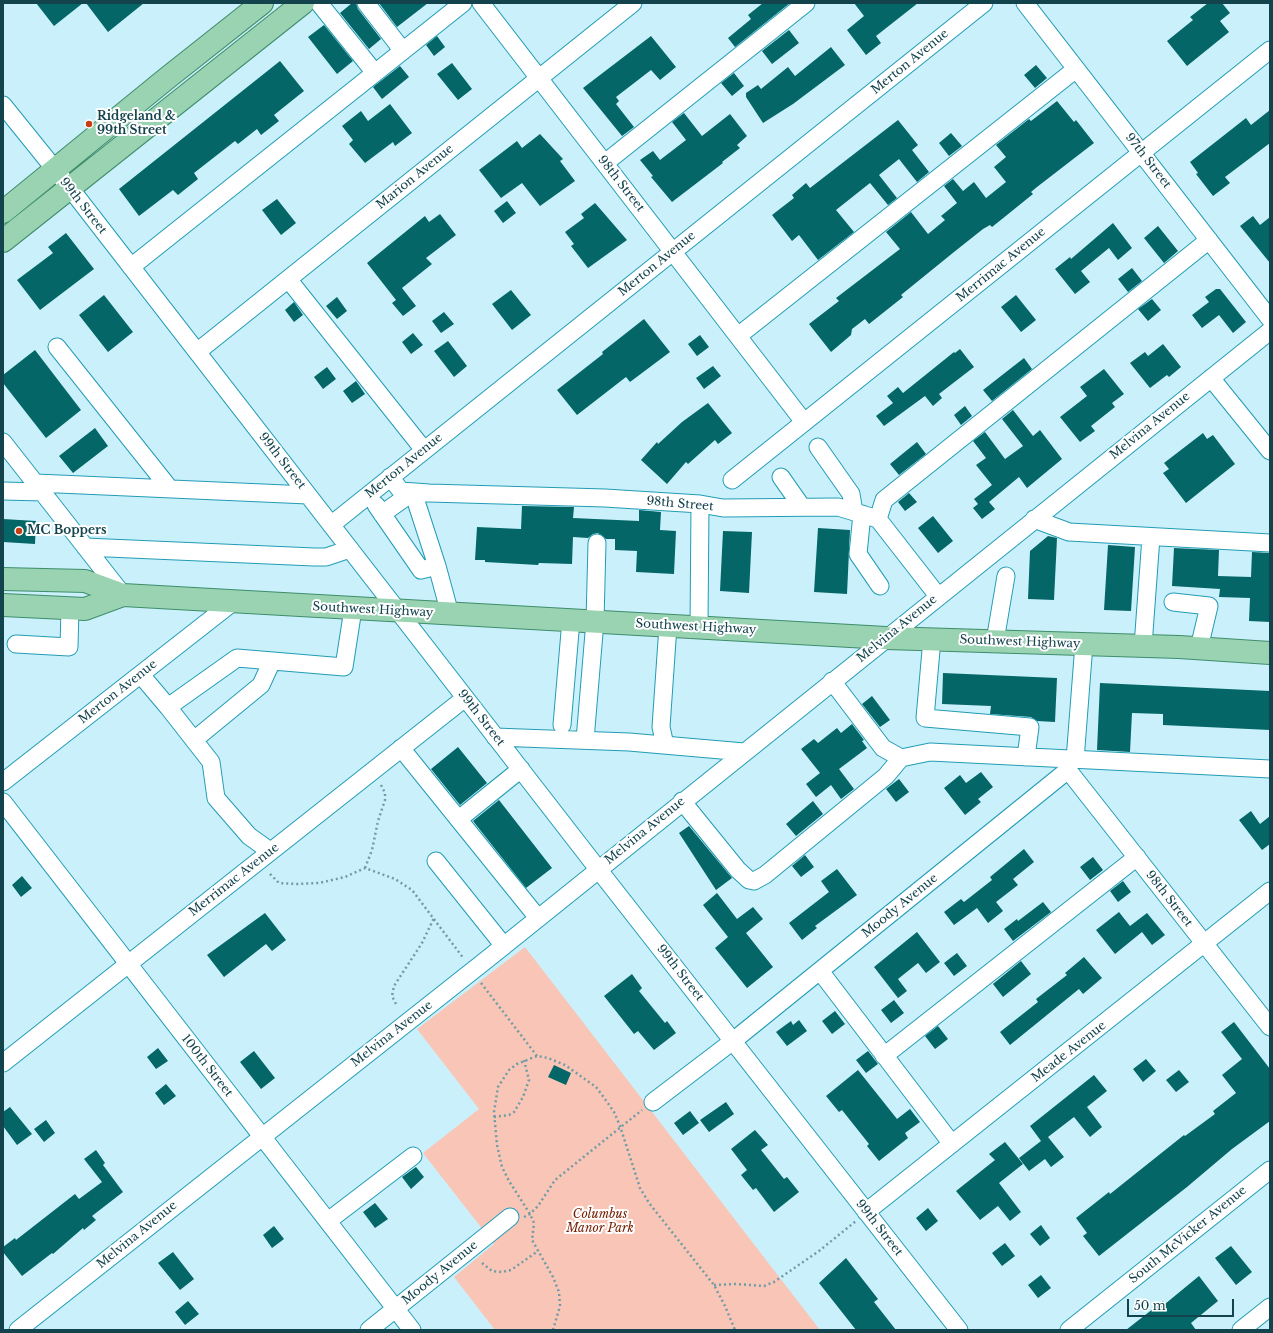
<!DOCTYPE html>
<style>
body{margin:0}
#map{position:relative;width:1273px;height:1333px;overflow:hidden;background:#caf1fb;font-family:"Libre Baskerville",serif}
canvas{display:block}
.frame{position:absolute;inset:0;border:4px solid #13434d;pointer-events:none}
.scale{position:absolute;left:1127px;top:1299px;width:107px;height:18px;box-sizing:border-box;border:2px solid #13434d;border-top:0;padding-left:5px;font-size:12px;line-height:14px;white-space:nowrap;color:#13434d;-webkit-text-stroke:3px #fff;paint-order:stroke}
</style>
<div id="map">
<canvas width="1273" height="1333"></canvas>
<div class="frame"></div>
<div class="scale">50 m</div>
</div>
<script>
const ctx = document.querySelector('canvas').getContext('2d');
ctx.lineJoin = 'round';
function fill(path, color) { ctx.fillStyle = color; ctx.fill(path, 'evenodd'); }
const poly = rows => new Path2D(rows.map(r => 'M' + r).join(''));
function stroke(path, color, width, dash) { ctx.strokeStyle = color; ctx.lineWidth = width; ctx.lineCap = dash ? 'butt' : 'round'; ctx.setLineDash(dash || []); ctx.stroke(path); }
function drawText(font, color, halo, rows, align = 'center') {
  ctx.font = font + ' "Libre Baskerville",serif'; ctx.lineWidth = 4; ctx.setLineDash([]); ctx.textBaseline = 'middle'; ctx.strokeStyle = halo; ctx.fillStyle = color; for (const [text, x, y, turn = 0] of rows) {
    ctx.save(); ctx.translate(x, y); ctx.rotate((+turn || 0) * Math.PI / 180); ctx.textAlign = isNaN(turn) ? turn : align; if (halo) ctx.strokeText(text, 0, 0); ctx.fillText(text, 0, 0); ctx.restore();
  }
}
const green = poly([
 [525,947,820,1330,495,1330,454,1277,494,1244,423,1153,479,1109,417,1029]
]);
const building = poly([
 [36,3,83,3,54,26],
 [86,3,144,3,108,32],
 [352,3,356,3,358,9,381,39,369,49,340,13],
 [379,3,428,3,397,27],
 [763,3,790,3,735,47,728,38,751,19,748,15],
 [854,3,918,3,876,36,881,43,866,55,847,30,864,16],
 [1208,3,1222,3,1230,13,1220,21,1229,32,1187,66,1167,41,1193,20,1190,17],
 [324,25,353,61,337,74,308,37],
 [789,30,799,43,772,64,762,51],
 [437,36,445,47,434,56,426,45],
 [651,36,676,67,660,80,651,70,616,97,619,101,616,104,634,127,622,136,583,88],
 [831,47,845,65,793,104,763,123,746,97,746,93,758,85,761,89,788,67,795,76],
 [280,61,304,91,274,115,279,121,261,135,257,129,238,144,235,141,194,173,198,179,178,195,173,190,139,216,119,189],
 [452,63,472,89,458,100,437,74],
 [1036,65,1047,78,1035,88,1024,75],
 [400,66,409,77,382,99,373,87],
 [734,73,744,86,732,96,721,83],
 [1057,101,1074,122,1076,120,1094,143,1037,187,1031,192,1033,194,1007,215,992,227,990,225,983,229,954,252,901,295,903,297,869,324,865,319,852,329,851,335,831,352,809,324,839,301,836,298,900,249,886,232,911,212,928,234,945,220,941,216,957,203,944,186,953,179,963,191,974,182,986,198,1006,182,994,167,1006,157,996,145,1029,119,1031,121],
 [390,104,412,133,395,146,393,142,365,163,349,144,353,140,342,126,361,111,368,121],
 [1270,110,1270,143,1225,177,1230,183,1213,196,1196,174,1198,173,1190,162,1246,118,1251,125],
 [684,113,702,136,730,114,747,136,737,145,740,148,722,162,723,163,672,202,651,177,653,176,640,160,653,151,660,160,686,140,672,122],
 [898,120,918,145,912,150,929,172,917,182,899,159,879,175,897,198,888,205,870,183,836,210,854,232,818,260,799,235,792,241,772,215,794,198,792,195,806,183,810,188],
 [951,133,962,146,949,156,939,143],
 [540,134,563,159,560,161,575,181,540,206,522,183,501,198,479,170,517,141,522,148],
 [277,199,296,223,281,235,262,210],
 [507,201,516,213,503,223,494,211],
 [595,203,627,240,588,268,571,246,574,244,565,232,584,218,581,214],
 [440,214,456,235,426,258,432,264,402,288,416,306,403,316,392,303,396,300,367,263,425,216,429,222],
 [1253,216,1260,225,1270,217,1270,263,1240,226],
 [1113,223,1132,248,1118,260,1109,248,1081,271,1090,282,1075,294,1055,269,1070,257,1071,259],
 [1158,226,1178,251,1164,263,1144,238],
 [66,233,94,269,40,310,17,280,53,253,48,247],
 [1132,268,1142,281,1128,292,1118,279],
 [1216,289,1220,289,1246,322,1233,333,1219,315,1202,328,1192,315,1209,302,1205,297],
 [511,290,531,315,512,330,492,304],
 [104,295,133,332,108,352,79,315],
 [1016,295,1036,320,1021,332,1001,307],
 [337,297,347,311,337,319,326,306],
 [1152,299,1161,310,1148,321,1138,309],
 [294,302,303,315,294,322,285,310],
 [444,312,454,324,441,333,432,321],
 [644,319,670,352,630,382,626,377,577,415,557,390,603,354,602,352],
 [413,333,423,345,411,354,402,342],
 [700,335,709,347,697,356,688,344],
 [448,341,467,366,454,377,434,351],
 [1163,344,1181,367,1169,377,1167,375,1150,388,1130,363,1145,352,1148,356],
 [960,349,974,367,939,394,942,398,933,406,925,396,884,426,876,416,893,403,887,396,898,387,903,393,954,352,955,353],
 [35,350,81,410,46,438,3,383,3,375],
 [1024,358,1032,369,992,401,983,390],
 [713,366,721,376,704,389,696,378],
 [327,367,336,379,323,389,314,377],
 [1104,369,1124,394,1112,403,1115,407,1091,426,1095,431,1080,442,1060,417,1087,396,1080,387],
 [356,381,365,394,352,403,343,391],
 [708,403,732,433,718,444,715,440,688,464,686,462,667,484,641,460,657,442,658,444,682,422],
 [965,406,972,416,961,425,954,415],
 [1013,410,1033,436,1040,430,1062,459,1027,488,1019,477,989,502,995,509,982,519,973,508,978,504,974,499,992,485,976,465,986,458,973,441,985,432,1005,459,1023,446,1002,419],
 [95,428,108,446,73,473,59,456],
 [1203,433,1207,439,1213,435,1235,464,1186,503,1163,473,1169,469,1164,463],
 [917,442,926,454,899,475,890,464],
 [909,493,917,502,905,511,898,502],
 [522,506,574,507,573,518,639,521,639,510,661,512,660,530,676,531,674,574,636,572,637,551,615,550,615,539,606,539,598,533,593,534,588,538,573,537,572,564,539,563,538,565,485,562,485,560,475,560,477,527,521,529],
 [933,516,953,541,938,553,918,528],
 [3,519,36,521,35,544,3,542],
 [818,528,850,530,847,594,814,592],
 [723,531,752,532,749,593,720,591],
 [1048,536,1057,538,1054,600,1028,599,1030,551],
 [1108,545,1135,547,1131,611,1104,610],
 [1174,548,1219,550,1218,576,1251,577,1252,552,1270,553,1270,622,1249,621,1250,598,1219,597,1220,589,1172,586],
 [943,673,1057,678,1055,722,1037,721,1031,717,990,714,991,706,942,704],
 [1100,683,1270,691,1270,730,1163,725,1163,714,1132,713,1130,752,1097,750],
 [872,696,890,720,880,727,862,704],
 [852,724,864,740,862,741,867,748,839,769,854,789,841,799,831,785,816,797,806,784,820,773,801,749,814,739,818,743,837,728,841,733],
 [458,747,487,783,460,805,431,769],
 [981,772,993,787,978,799,981,802,965,815,944,788,960,775,966,783],
 [899,779,909,792,896,802,886,789],
 [499,800,552,868,526,888,473,821],
 [813,801,823,814,796,836,786,824],
 [1251,811,1260,824,1270,816,1270,844,1262,850,1239,820],
 [689,826,732,878,716,890,679,833],
 [1024,849,1034,862,1013,879,1018,885,996,902,1003,911,988,923,977,908,954,925,944,912,961,899,964,902,992,880,990,877],
 [805,855,814,867,801,877,792,866],
 [1093,857,1103,870,1090,880,1080,867],
 [837,869,857,895,815,926,817,928,802,940,789,923,829,892,821,881],
 [22,876,32,888,21,897,12,885],
 [1123,881,1131,892,1118,902,1110,891],
 [717,893,737,919,753,907,763,919,746,933,773,967,747,988,715,948,728,937,703,905],
 [1043,902,1051,912,1013,941,1004,929,1017,919,1018,921],
 [1119,912,1130,926,1147,913,1165,935,1152,945,1142,932,1115,954,1096,930],
 [265,913,286,940,272,951,266,944,224,977,207,955],
 [917,932,940,962,926,973,918,963,898,979,907,991,898,998,874,967],
 [957,953,967,966,954,976,944,963],
 [1084,957,1102,978,1083,994,1079,989,1010,1045,1000,1032,1038,1002,1036,999,1067,975,1065,973],
 [1021,961,1031,974,1003,997,993,984],
 [632,974,642,988,639,991,665,1023,667,1021,676,1033,654,1050,638,1031,634,1034,604,996],
 [894,1000,904,1013,891,1023,881,1010],
 [835,1011,845,1024,832,1034,822,1021],
 [799,1020,807,1031,787,1046,776,1032,791,1021,793,1025],
 [1234,1022,1270,1069,1270,1121,1232,1149,1187,1187,1099,1256,1083,1236,1087,1233,1076,1218,1109,1192,1110,1194,1184,1135,1185,1136,1215,1114,1213,1111,1236,1093,1222,1075,1242,1059,1221,1032],
 [938,1026,948,1039,935,1049,925,1036],
 [158,1048,168,1061,156,1069,147,1057],
 [254,1051,275,1078,261,1089,240,1062],
 [868,1051,878,1064,866,1073,856,1060],
 [1146,1059,1156,1071,1143,1082,1133,1069],
 [554,1065,571,1073,566,1085,548,1077],
 [858,1070,897,1119,910,1109,920,1122,905,1133,908,1138,879,1161,867,1146,869,1144,842,1110,839,1112,826,1096],
 [1179,1070,1189,1082,1176,1092,1166,1080],
 [1094,1075,1107,1091,1087,1107,1102,1127,1090,1137,1074,1117,1048,1137,1064,1157,1051,1167,1045,1159,1029,1171,1019,1158,1041,1141,1030,1126],
 [166,1084,176,1096,164,1105,155,1093],
 [726,1102,734,1114,709,1132,700,1120],
 [10,1107,32,1134,17,1145,3,1126,3,1112],
 [690,1111,699,1123,683,1135,674,1123],
 [46,1120,55,1133,44,1142,34,1129],
 [755,1130,768,1145,761,1150,784,1179,787,1177,799,1192,774,1212,756,1188,753,1190,741,1175,747,1170,731,1149],
 [1005,1142,1023,1164,999,1183,1021,1212,1010,1221,998,1206,980,1220,956,1191,995,1160,989,1154],
 [96,1150,105,1163,103,1165,123,1192,92,1216,96,1220,84,1230,83,1228,53,1254,52,1253,22,1276,3,1252,3,1247,15,1238,16,1240,75,1194,79,1199,102,1182,84,1159],
 [416,1167,424,1177,411,1189,402,1177],
 [375,1203,388,1219,375,1228,363,1212],
 [928,1208,938,1221,926,1231,916,1218],
 [1041,1225,1050,1238,1040,1246,1030,1234],
 [274,1226,284,1239,272,1248,263,1235],
 [1005,1243,1015,1256,1002,1266,992,1253],
 [1231,1246,1252,1272,1236,1285,1215,1258],
 [173,1252,194,1279,180,1290,158,1263],
 [846,1258,878,1299,874,1302,896,1330,856,1330,819,1283],
 [1041,1275,1051,1288,1038,1298,1028,1285],
 [1199,1276,1218,1301,1191,1323,1196,1330,1126,1330,1163,1301,1165,1304],
 [188,1301,199,1314,185,1325,175,1312]
]);
const path = poly([
 [365,868,372,850,378,821,385,800,385,793,381,785],
 [270,874,279,883,296,884,319,883,345,877,365,868,395,879,412,890,464,959],
 [481,983,537,1056],
 [396,1004,392,996,394,986,422,943,434,918],
 [494,1117,509,1115,514,1112,523,1097,529,1080,524,1060],
 [524,1217,530,1214,538,1206,555,1180,642,1110],
 [482,1263,492,1271,502,1272,511,1270,538,1251],
 [714,1285,735,1284,764,1286,774,1282,819,1251,856,1221],
 [553,1330,560,1306,559,1292,553,1277,532,1240,534,1223,530,1214,509,1181,502,1167,497,1145,494,1112,498,1087,509,1070,517,1064,537,1056,548,1058,565,1065,596,1087,605,1099,614,1112,620,1126,640,1188,649,1203,714,1285,725,1306,735,1330]
]);
const minor = poly([
 [319,3,375,73],
 [366,3,403,51],
 [481,3,804,422],
 [1025,3,1270,319],
 [3,105,70,188,598,869,959,1330],
 [605,163,806,3],
 [131,267,463,3],
 [288,279,424,450],
 [738,336,1076,69],
 [57,347,170,489],
 [197,352,633,3],
 [1211,378,1270,451],
 [3,442,123,595],
 [818,447,851,494,854,512],
 [390,477,401,491,429,493,605,498,700,504,723,508,838,507,878,519,938,596],
 [781,477,802,507],
 [732,480,1270,50],
 [36,483,308,495],
 [3,491,43,492],
 [376,505,421,570,437,566],
 [382,514,413,492,437,566,450,614],
 [862,514,858,554,880,586],
 [878,519,884,500,1209,240],
 [1034,519,1069,532,1270,543],
 [331,525,984,3],
 [85,547,314,557,326,557,350,549],
 [1173,602,1209,606,1199,648],
 [699,627,700,504],
 [932,639,925,718,1030,727,1026,757],
 [995,641,1006,576],
 [16,644,69,647,70,608],
 [1143,646,1151,537],
 [141,675,168,707,237,658,344,667,353,609],
 [832,681,883,748,901,758,930,752,1270,769],
 [168,707,211,762,216,798,249,836,270,851],
 [562,725,571,620],
 [495,737,629,742,744,752],
 [194,740,261,685,272,661],
 [585,740,595,621,597,543],
 [665,745,661,727,668,626],
 [401,748,538,918],
 [1075,760,1084,644],
 [3,782,233,602],
 [682,801,738,870,749,880,754,881,765,875,886,776,901,758],
 [3,802,412,1330],
 [459,819,521,769],
 [436,861,504,946],
 [820,971,952,1144],
 [884,1056,1137,857],
 [3,1063,465,698],
 [653,1102,733,1041,1068,770,1270,1027],
 [866,1212,1270,891],
 [328,1221,413,1156],
 [18,1330,490,957,1270,331],
 [369,1330,510,1217],
 [1069,1330,1270,1170],
 [1241,1330,1270,1307]
]);
const major = poly([
 [3,212,166,79,262,3],
 [3,241,303,3],
 [3,579,85,581,123,595,886,638,1179,647,1270,653],
 [3,605,85,609,123,595]
]);
const markers = [
 [89,124,4,"#c73e15"],
 [19,531,4,"#c73e15"]
];
const streetNames = [
 ["Merton Avenue",910,62,-39],
 ["97th Street",1148,161,52],
 ["Marion Avenue",415,177,-39],
 ["98th Street",621,184,52],
 ["99th Street",83,206,52],
 ["Merton Avenue",657,264,-39],
 ["Merrimac Avenue",1001,265,-39],
 ["Melvina Avenue",1150,426,-39],
 ["99th Street",282,461,52],
 ["Merton Avenue",404,466,-39],
 ["98th Street",680,504,5],
 ["Southwest Highway",373,610,3],
 ["Southwest Highway",696,627,3],
 ["Melvina Avenue",897,629,-39],
 ["Southwest Highway",1020,642,2],
 ["Merton Avenue",118,692,-38],
 ["99th Street",481,718,52],
 ["Melvina Avenue",645,831,-39],
 ["Merrimac Avenue",234,880,-38],
 ["98th Street",1169,899,52],
 ["Moody Avenue",900,906,-39],
 ["99th Street",680,973,52],
 ["Melvina Avenue",392,1034,-38],
 ["Meade Avenue",1069,1052,-38],
 ["100th Street",207,1066,52],
 ["99th Street",879,1228,52],
 ["Melvina Avenue",137,1235,-39],
 ["South McVicker Avenue",1188,1235,-39],
 ["Moody Avenue",440,1273,-39]
];
const poiNames = [
 ["Ridgeland &",97,117],
 ["99th Street",97,131],
 ["MC Boppers",27,531]
];
const parkNames = [
 ["Columbus",600,1215],
 ["Manor Park",600,1229]
];
fill(green, '#f9c5b6');
fill(building, '#046666');
stroke(minor, '#229cb5', 19);
stroke(major, '#3e8d6c', 24);
stroke(path, '#709ca6', 2.5, [2, 3]);
stroke(minor, '#fff', 17);
stroke(major, '#99d3b1', 22);
for (const [x, y, r, color] of markers) { const dot = new Path2D(); dot.arc(x, y, r, 0, 2 * Math.PI); ctx.fillStyle = color; ctx.fill(dot); stroke(dot, '#fff', 1.5); }
drawText('12px', '#13434d', '#fff', streetNames);
drawText('bold 12px', '#13434d', '#fff', poiNames, 'left');
drawText('italic 12px', '#751d01', '#fff', parkNames);
</script>
